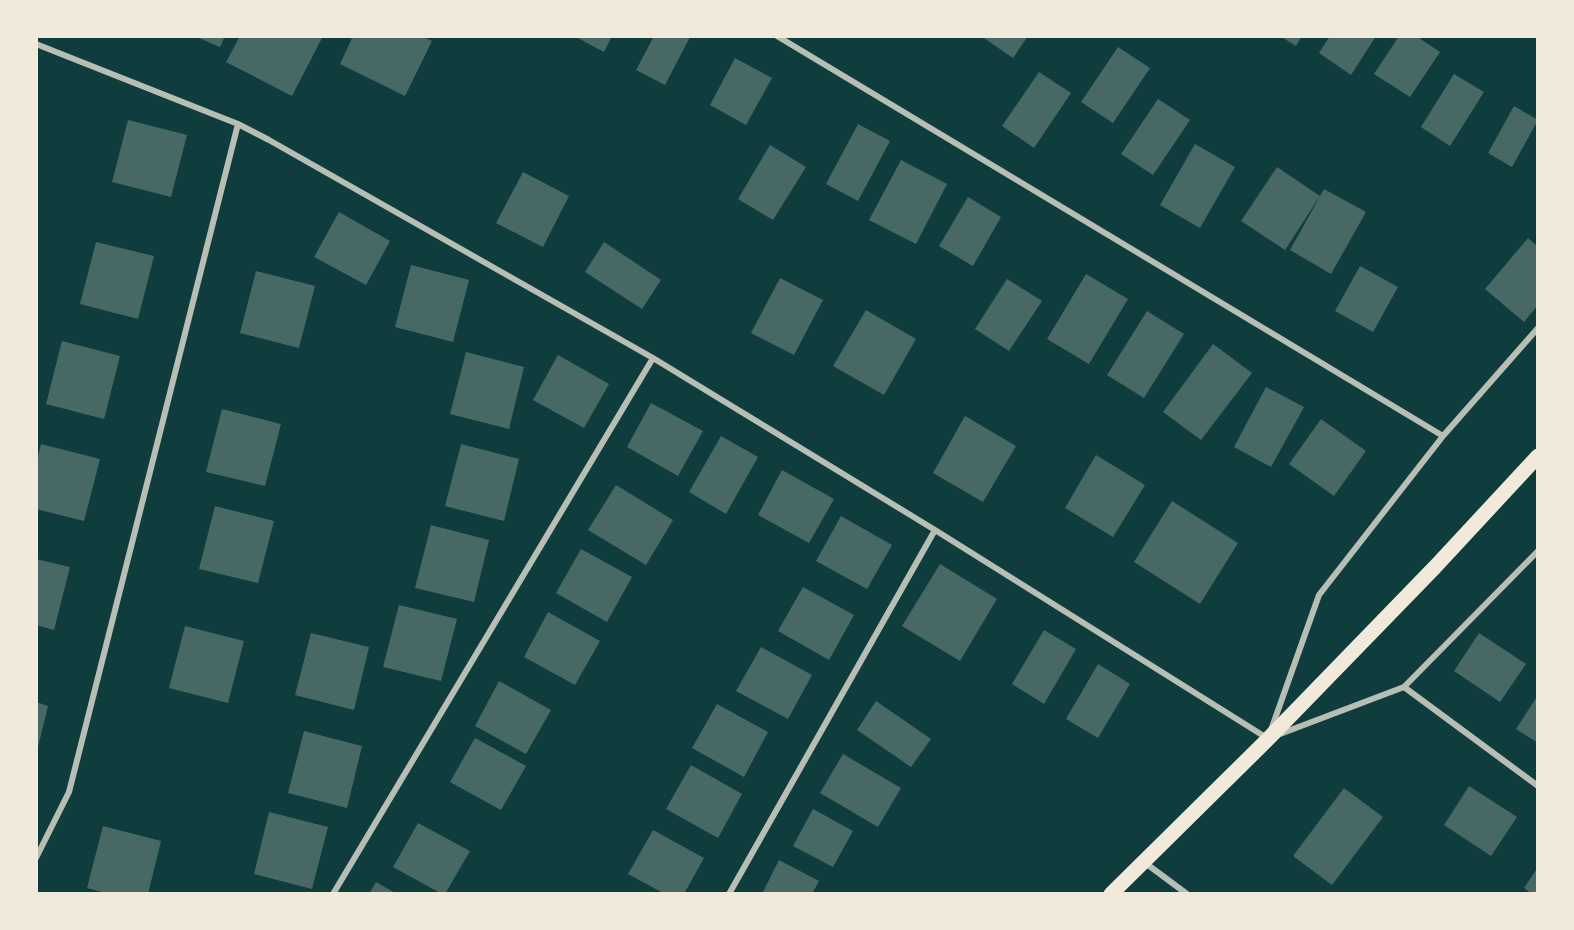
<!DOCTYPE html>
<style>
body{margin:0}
#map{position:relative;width:1574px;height:930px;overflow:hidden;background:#0f3d3e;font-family:Mulish,sans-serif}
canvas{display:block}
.frame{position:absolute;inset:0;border:38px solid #f1e9da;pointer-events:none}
</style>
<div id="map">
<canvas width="1574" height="930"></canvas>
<div class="frame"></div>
</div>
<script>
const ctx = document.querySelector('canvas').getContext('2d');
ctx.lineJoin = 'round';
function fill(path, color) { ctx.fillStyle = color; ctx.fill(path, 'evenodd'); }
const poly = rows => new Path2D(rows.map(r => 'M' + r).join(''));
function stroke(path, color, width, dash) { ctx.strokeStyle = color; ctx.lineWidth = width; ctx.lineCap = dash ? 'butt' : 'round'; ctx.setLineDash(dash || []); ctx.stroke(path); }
const building = poly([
 [194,36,225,36,220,47],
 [240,36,323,36,292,96,226,62],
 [353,36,421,36,432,41,405,96,340,64],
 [574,36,612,36,604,52],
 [654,36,690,37,665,85,636,70],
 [981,36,1028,36,1013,58],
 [1280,36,1302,36,1296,46],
 [1330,36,1376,36,1351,75,1319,53],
 [1399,36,1416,36,1440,52,1410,97,1374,74],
 [1118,47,1150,68,1113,123,1081,102],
 [735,58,772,78,746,125,710,105],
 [1039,72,1071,93,1034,148,1002,126],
 [1454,74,1484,92,1450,146,1421,127],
 [1158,99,1190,120,1153,175,1121,154],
 [1514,106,1538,120,1512,167,1488,153],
 [128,120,187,135,171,197,112,182],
 [858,124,890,141,858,201,826,184],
 [1195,144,1235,167,1200,228,1160,205],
 [770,145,806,167,773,220,738,199],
 [901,160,947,184,916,244,869,220],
 [1277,167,1320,196,1285,250,1241,221],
 [523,172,569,196,543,247,496,223],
 [1324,189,1366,212,1331,274,1290,250],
 [968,197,1001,217,973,266,939,246],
 [339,212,390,241,366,285,314,257],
 [1528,238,1538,247,1538,305,1524,322,1485,289],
 [96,242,154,256,138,319,80,304],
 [604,242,661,280,642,309,585,272],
 [411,265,469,280,453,342,395,327],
 [1360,266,1398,287,1373,332,1335,311],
 [256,271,315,286,299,348,240,333],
 [1086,274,1128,299,1089,364,1047,339],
 [780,278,823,300,794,355,751,333],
 [1007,279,1042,301,1009,351,975,329],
 [866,310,916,339,884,395,833,366],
 [1147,311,1184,334,1144,398,1107,375],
 [62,341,120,356,104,419,46,404],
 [1213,344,1252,373,1201,440,1163,412],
 [466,352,524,367,509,429,450,414],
 [558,355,609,384,584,428,533,400],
 [1266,387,1304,407,1271,467,1234,447],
 [651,403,703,431,678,476,627,447],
 [222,409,281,424,265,486,206,472],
 [965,416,1016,446,983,502,933,473],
 [1321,419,1366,451,1334,496,1289,464],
 [721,436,758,457,726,514,689,492],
 [41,444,100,459,84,521,36,509,36,465],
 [461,444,519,459,504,521,445,506],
 [1096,455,1145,485,1113,537,1065,508],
 [782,470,834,499,809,543,758,515],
 [616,485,673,520,646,565,588,530],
 [1172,501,1238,543,1200,604,1134,562],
 [215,506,274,521,258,583,199,569],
 [841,516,892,545,867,589,816,561],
 [431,525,489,540,474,602,415,588],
 [581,549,632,577,607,622,556,593],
 [36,559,70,567,54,630,36,625],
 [940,564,997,599,960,661,902,626],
 [803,587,854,615,829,660,778,631],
 [399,605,457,619,441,681,383,667],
 [548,612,600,641,575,685,524,657],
 [185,626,244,641,228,703,169,688],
 [1044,630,1076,649,1044,704,1012,684],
 [311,633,369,647,354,710,295,695],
 [1479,633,1526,664,1500,702,1454,671],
 [761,647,812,675,788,719,736,691],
 [1098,664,1130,684,1098,738,1066,719],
 [499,681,551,710,526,754,475,726],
 [1538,695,1538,743,1516,729],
 [876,701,931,739,911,767,857,730],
 [36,702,48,706,37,751,36,751],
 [717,704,768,732,744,777,692,748],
 [304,731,362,746,347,808,288,793],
 [475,738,526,766,501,810,450,782],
 [843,754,901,788,878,827,820,793],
 [691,765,742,794,718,838,666,809],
 [1469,786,1517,817,1491,856,1444,825],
 [1344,788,1383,817,1332,885,1293,856],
 [813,809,853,831,833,867,793,846],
 [269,812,328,827,312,889,254,874],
 [418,823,470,851,445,894,442,894,393,867],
 [103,826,161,841,148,894,109,894,87,888],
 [653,830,704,858,684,894,665,894,628,874],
 [779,860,819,881,812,894,762,894],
 [1538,867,1538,894,1532,894,1524,888],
 [376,882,397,894,369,894]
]);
const minor = poly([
 [777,36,1443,436],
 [36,44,238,124,269,140,653,358,935,530,1267,738],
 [1404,687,1538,786],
 [1271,730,1319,595,1443,436,1538,328],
 [1280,734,1404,687,1538,551],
 [36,858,69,792,238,124],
 [1144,862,1187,894],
 [333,894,653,358],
 [729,894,935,530]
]);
const primary = poly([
 [1111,894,1268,739,1435,567,1538,456]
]);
fill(building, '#486865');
stroke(minor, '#b8beb3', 6);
stroke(primary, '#f1e9da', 15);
</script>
